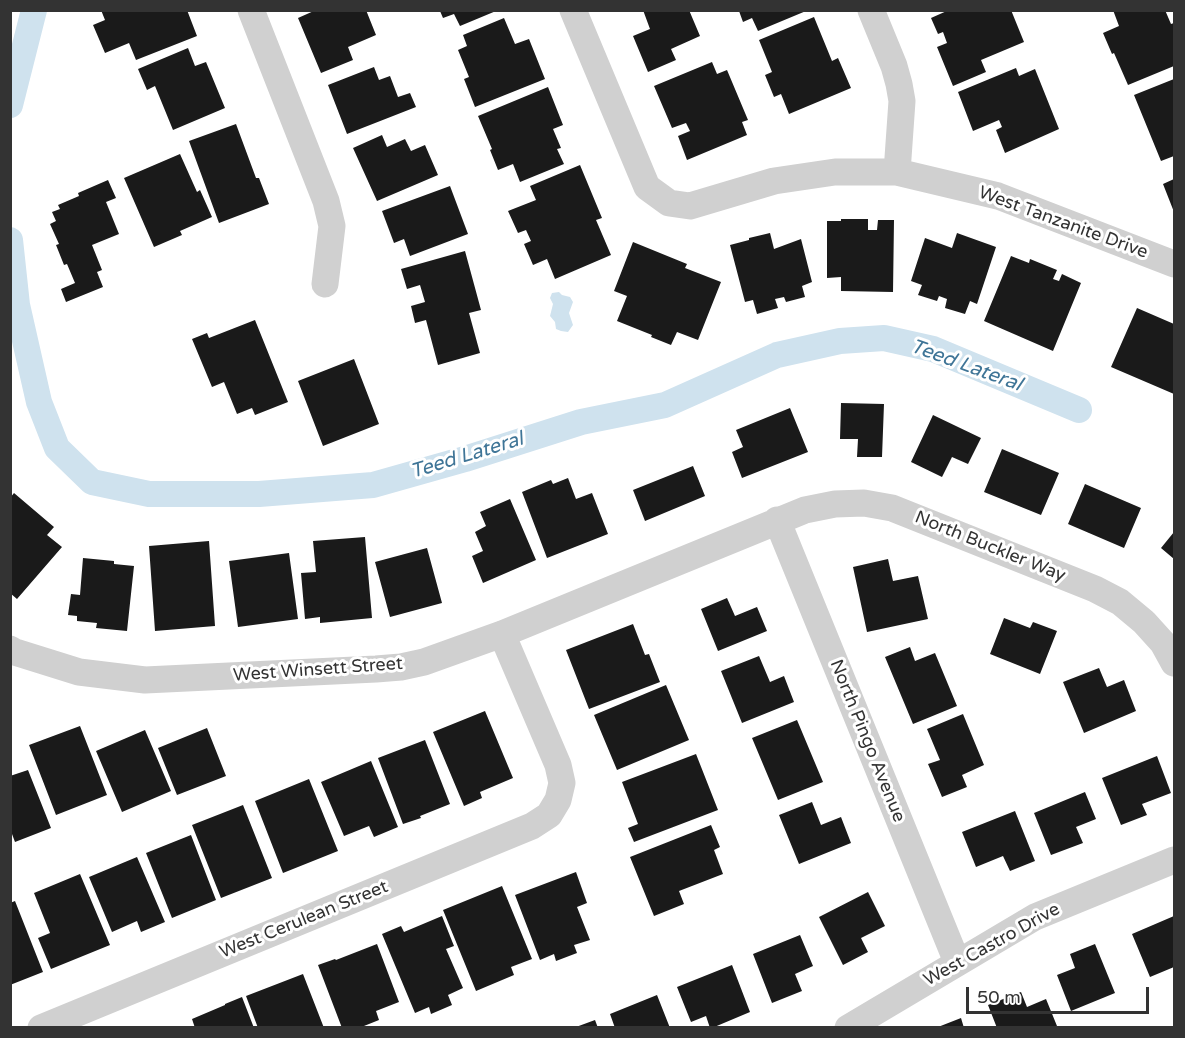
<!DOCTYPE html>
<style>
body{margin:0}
#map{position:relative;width:1185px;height:1038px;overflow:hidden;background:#fff;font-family:"Varela Round",sans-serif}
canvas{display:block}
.frame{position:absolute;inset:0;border:12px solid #333;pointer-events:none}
.scale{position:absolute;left:966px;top:987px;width:183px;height:27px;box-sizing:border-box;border:3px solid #333;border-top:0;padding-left:8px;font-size:18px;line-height:21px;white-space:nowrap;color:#333;-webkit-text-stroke:4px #fff;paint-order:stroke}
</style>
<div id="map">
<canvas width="1185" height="1038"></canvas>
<div class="frame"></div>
<div class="scale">50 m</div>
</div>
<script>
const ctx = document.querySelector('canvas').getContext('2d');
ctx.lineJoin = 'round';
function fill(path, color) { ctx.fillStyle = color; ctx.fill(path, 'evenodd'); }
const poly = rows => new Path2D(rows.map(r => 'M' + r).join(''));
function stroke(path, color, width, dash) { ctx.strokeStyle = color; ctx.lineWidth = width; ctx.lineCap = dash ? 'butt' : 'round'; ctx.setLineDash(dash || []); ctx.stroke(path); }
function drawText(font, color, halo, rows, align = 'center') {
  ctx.font = font + ' "Varela Round",sans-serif'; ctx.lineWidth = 6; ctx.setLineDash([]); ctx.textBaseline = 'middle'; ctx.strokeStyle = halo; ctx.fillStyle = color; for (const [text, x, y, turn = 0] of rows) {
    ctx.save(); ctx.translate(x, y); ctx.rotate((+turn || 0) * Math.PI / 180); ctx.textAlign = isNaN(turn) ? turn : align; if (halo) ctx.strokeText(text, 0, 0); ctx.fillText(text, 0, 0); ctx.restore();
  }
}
const water = poly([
 [559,292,562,295,570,297,573,302,569,313,573,325,568,332,561,331,556,329,555,322,550,316,553,304,550,298,552,293]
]);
const canal = poly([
 [10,105,34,10],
 [10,240,17,305,39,402,57,448,92,482,149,494,259,494,373,485,465,459,581,422,665,405,777,355,840,341,884,338,933,349,1079,410]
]);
const building = poly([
 [101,10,187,10,197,36,136,60,129,43,105,53,93,25,105,20],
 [316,10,366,10,376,35,348,47,353,60,321,73,298,18],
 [643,10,689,10,700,36,671,49,676,60,648,72,633,36,650,29],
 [949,10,1011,10,1024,42,981,60,986,72,953,86,937,47,947,43,943,32,938,34,931,18],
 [1113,10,1165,10,1171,24,1174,23,1174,66,1128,85,1114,53,1112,54,1103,33,1119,26],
 [440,11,496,11,460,26,454,14,443,18],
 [739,11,806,11,758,31,752,18,743,22],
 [814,17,832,61,838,58,851,88,789,114,781,94,774,97,765,75,772,72,759,40],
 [504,18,515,44,529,39,545,79,475,107,464,79,469,77,458,50,467,46,463,35],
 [188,48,195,66,206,62,225,108,173,130,155,86,147,90,138,69],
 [712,62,717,74,727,70,748,120,742,122,747,135,687,160,678,136,690,131,686,123,672,128,654,86],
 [374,67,379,80,390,76,398,97,410,93,416,107,347,134,328,85],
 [1016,68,1019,76,1035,69,1059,129,1005,153,996,130,1002,127,999,120,973,131,958,92],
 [1174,79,1174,156,1161,161,1134,95],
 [548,87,563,125,553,129,561,148,557,149,564,164,520,182,513,164,498,170,490,150,492,149,478,116],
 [236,124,256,178,259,178,269,204,219,223,189,141],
 [382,135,387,147,405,139,411,151,425,145,438,175,377,201,353,148],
 [180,154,197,192,200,190,212,217,180,231,182,235,154,247,124,178],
 [580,165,602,218,596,220,611,255,555,279,547,259,533,265,524,244,531,241,526,230,518,233,508,211,536,200,530,186],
 [1174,179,1174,212,1163,184],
 [108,180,116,198,106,202,119,234,92,245,102,270,97,272,103,287,66,302,61,289,75,283,67,264,64,265,56,245,59,244,50,224,56,221,52,212,60,209,58,205,79,196,78,193],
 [450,186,468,234,410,256,404,239,394,243,382,211],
 [841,219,868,219,868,230,877,230,878,220,894,220,893,292,841,291,841,277,827,278,827,221,841,221],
 [770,233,774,249,801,239,812,282,802,286,805,297,786,302,784,297,775,299,778,308,757,314,753,300,745,302,730,245,749,240,749,238],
 [957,233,996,247,977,304,970,301,965,314,945,308,947,299,939,296,937,301,918,295,922,285,911,281,925,238,952,248],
 [633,242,687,264,685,268,721,282,698,340,677,332,671,345,651,337,652,335,617,321,627,296,614,291],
 [465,251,481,310,469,313,480,353,438,365,426,320,415,323,411,306,425,302,420,285,407,289,401,269],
 [1011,256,1029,263,1030,259,1057,270,1053,279,1059,281,1062,274,1081,283,1053,351,984,321],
 [1137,308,1174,324,1174,394,1111,367],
 [255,320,288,402,255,415,252,408,237,414,224,382,212,387,192,339,207,333,209,338],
 [354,359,379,424,323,446,298,381],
 [841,403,884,404,882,457,857,457,858,439,840,439],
 [790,408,808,452,742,478,732,452,743,447,736,430],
 [933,415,981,438,968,464,952,457,942,477,911,462],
 [1002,449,1059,473,1041,515,984,492],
 [693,466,705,496,645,521,633,490],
 [568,478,576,499,592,493,608,534,547,558,522,492,551,480,553,484],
 [1085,484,1141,508,1124,548,1068,524],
 [14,493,54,527,47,535,62,547,17,599,10,593,10,498],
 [510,499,536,560,483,583,472,556,483,551,475,532,486,526,480,512],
 [1174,532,1174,559,1161,548],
 [365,537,372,618,320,623,320,617,305,619,301,573,316,572,313,541],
 [209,541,215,626,155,631,149,546],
 [427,548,442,603,390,617,375,562],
 [289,553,298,619,238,627,229,561],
 [83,558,114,561,114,564,134,566,127,631,96,628,97,623,77,621,77,616,68,615,71,594,80,595],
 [888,559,893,581,918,576,928,619,867,632,853,567],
 [727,598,735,616,757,607,767,631,718,651,701,609],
 [1004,618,1030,628,1033,622,1057,631,1040,674,990,654],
 [633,624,645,655,649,654,660,682,589,709,566,650],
 [910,647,915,661,935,653,957,706,913,724,885,657],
 [759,656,770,682,784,676,794,702,742,723,721,671],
 [1099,668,1107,687,1124,680,1136,711,1084,733,1063,682],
 [666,685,689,740,617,770,594,715],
 [485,711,513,778,480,792,482,798,464,806,433,732],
 [963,714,984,765,962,775,967,787,942,797,928,764,940,760,927,729],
 [797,720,823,782,778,800,752,738],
 [80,726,107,795,56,815,29,745],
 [207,728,226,776,177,795,158,748],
 [145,730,171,791,122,812,96,751],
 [425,740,450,804,420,816,421,818,403,824,378,758],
 [696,754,718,810,634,842,628,828,638,824,622,782],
 [1157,756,1171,793,1142,804,1147,815,1121,825,1102,778],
 [371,761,398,827,374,837,369,826,344,836,321,782],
 [28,770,51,828,15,842,12,834,10,835,10,776],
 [309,779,338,851,283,873,255,801],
 [1085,792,1096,819,1076,827,1083,843,1051,855,1034,813],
 [812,802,821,825,841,817,851,843,799,864,779,815],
 [243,805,272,878,221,898,192,825],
 [1015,811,1035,861,1010,871,1003,856,976,867,962,832],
 [711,825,720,847,714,850,723,874,679,891,684,904,654,916,630,857],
 [191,835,216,900,172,918,146,853],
 [137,857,165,922,141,932,137,921,112,932,89,877],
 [576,872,587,903,577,907,590,940,574,945,577,953,556,961,554,954,540,960,515,895],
 [80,874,110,945,51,969,38,938,50,933,34,893],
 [502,886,532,959,511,967,514,975,476,991,443,910],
 [868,892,885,926,861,938,868,952,843,965,819,917],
 [15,901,43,972,10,985,10,903],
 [442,916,454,946,446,949,463,988,448,995,452,1005,431,1014,429,1007,415,1013,382,934,401,926,404,932],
 [1174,916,1174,967,1150,977,1132,934],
 [800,935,813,966,795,974,802,991,772,1003,753,954],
 [377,944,399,1002,376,1011,379,1020,359,1028,342,1028,318,965,335,959,336,960],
 [1095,944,1115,993,1071,1011,1057,975,1075,968,1070,954],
 [732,965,750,1012,712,1028,710,1028,706,1016,691,1022,677,987],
 [303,974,324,1028,258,1028,246,996],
 [1021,992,1027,1007,1046,999,1057,1026,1054,1028,997,1028,988,1005],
 [657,995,670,1028,615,1028,610,1014],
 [242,997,254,1028,195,1028,192,1019,225,1005,225,1004],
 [961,1018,964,1028,938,1028,938,1027],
 [595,1020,598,1028,576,1028,576,1027]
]);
const minor = poly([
 [251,10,326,201,332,226,325,284],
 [573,10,647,187,669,203,690,206,774,181,835,172,897,172,998,196,1174,264],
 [871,10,894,66,899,84,902,101,897,172],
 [777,520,957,962],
 [10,649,15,652,79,672,145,680,376,669,401,667,424,662,502,634,805,510,835,504,864,503,892,508,1095,589,1120,602,1144,622,1163,643,1174,663],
 [41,1028,532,826,549,815,558,800,562,783,558,765,502,634],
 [848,1028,1035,917,1174,860]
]);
const streetNames = [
 ["West Tanzanite Drive",1063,223,20],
 ["North Buckler Way",990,547,22],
 ["West Winsett Street",318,670,-4],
 ["North Pingo Avenue",867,741,68],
 ["West Cerulean Street",304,920,-22],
 ["West Castro Drive",992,945,-29]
];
const waterNames = [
 ["Teed Lateral",966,366,20],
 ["Teed Lateral",467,456,-17]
];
fill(water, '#cfe2ee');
stroke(canal, '#cfe2ee', 26);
fill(building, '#1a1a1a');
stroke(minor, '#d0d0d0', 27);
drawText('18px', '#333', '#fff', streetNames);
drawText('italic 20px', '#3f7597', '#fff', waterNames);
</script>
